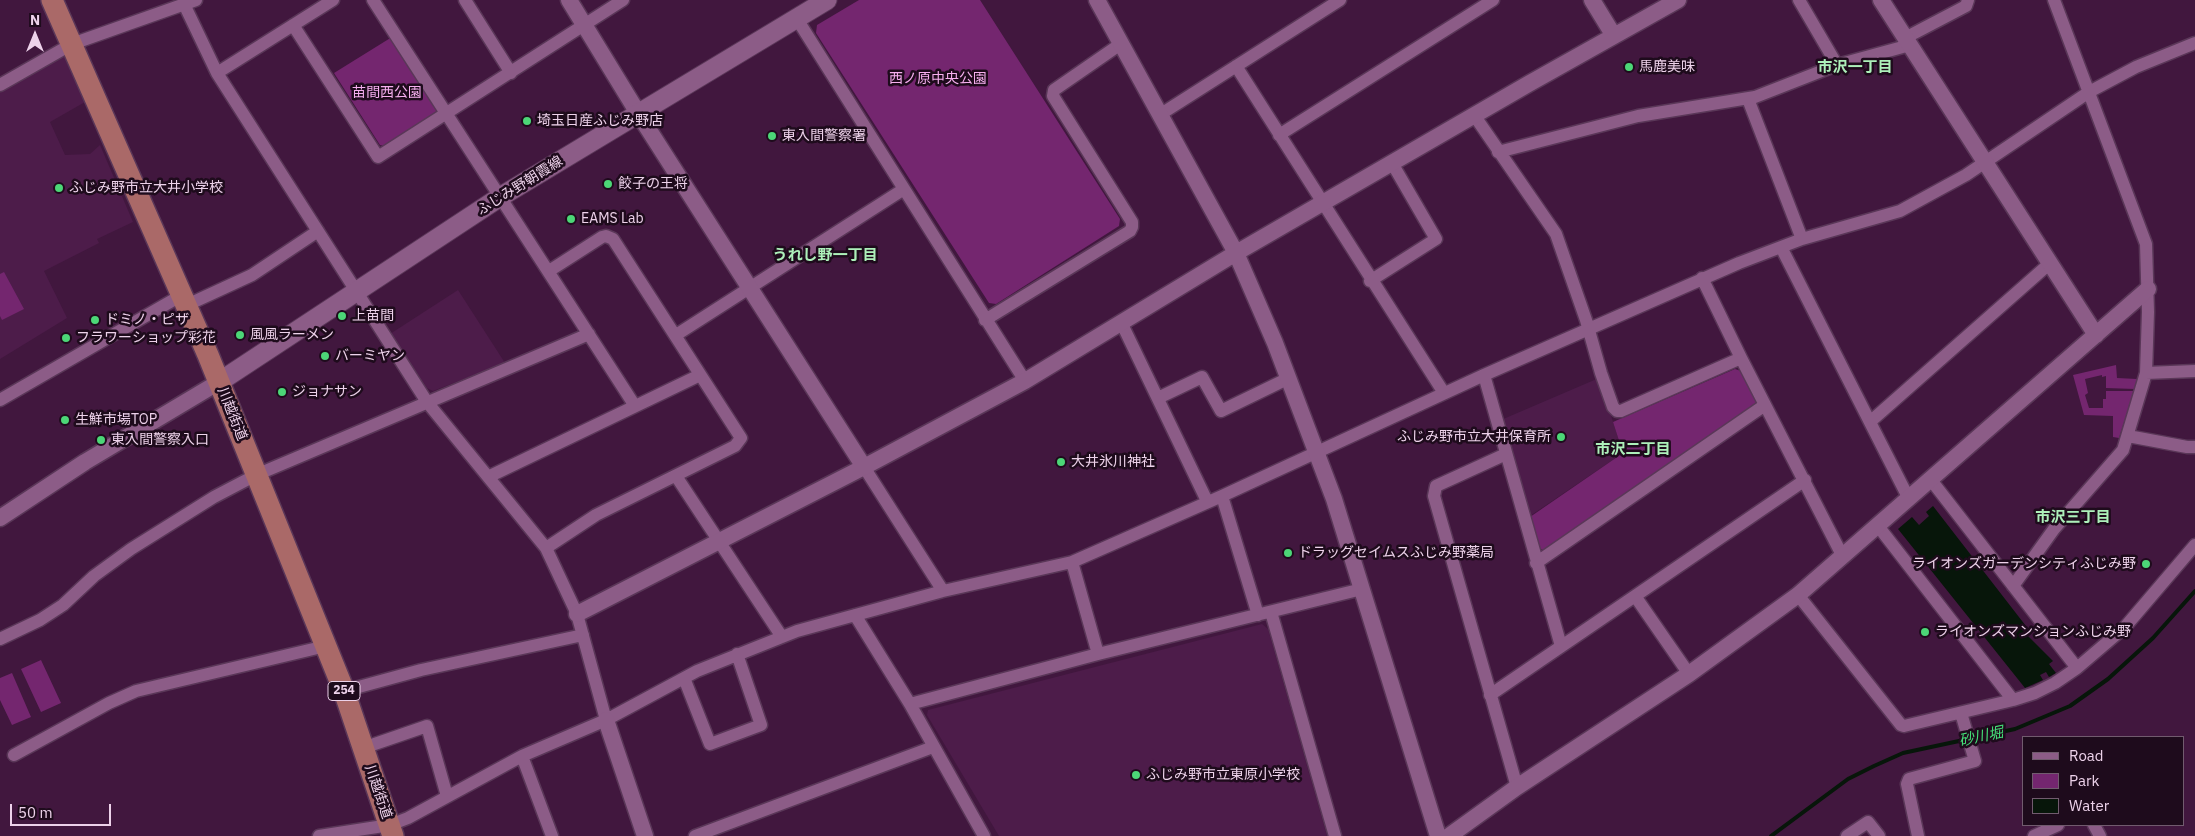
<!DOCTYPE html>
<meta charset="utf-8">
<style>
body{margin:0}
#map{position:relative;width:2195px;height:836px;overflow:hidden;background:#41173e;font-family:"IBM Plex Sans",sans-serif}
canvas{display:block}
.legend{position:absolute;left:2022px;top:736px;width:162px;height:90px;box-sizing:border-box;background:#1e0b1c;border:1px solid #715b6e;margin:0;padding:6px 9px;list-style:none;font-size:15px;color:#edd2ea}
.legend li{display:flex;align-items:center;gap:10px;height:25px}
.legend b{width:25px;border:1px solid #715b6e}
.north{position:absolute;left:10px;top:10px;width:50px;height:50px;-webkit-text-stroke:4px #1e0b1c;paint-order:stroke;rotate:0deg;font-size:14px;font-weight:700;line-height:20px;text-align:center;color:#edd2ea}
.north::after{content:'';display:block;margin:auto;width:18px;height:22px;background:#edd2ea;clip-path:polygon(50% 0,100% 100%,50% 72%,0 100%)}
.scale{position:absolute;left:10px;top:804px;width:101px;height:22px;box-sizing:border-box;border:2px solid #edd2ea;border-top:0;padding-left:6px;font-size:15px;line-height:18px;white-space:nowrap;color:#edd2ea;-webkit-text-stroke:4px #1e0b1c;paint-order:stroke}
</style>
<div id="map">
<canvas width="2195" height="836"></canvas>
<ul class="legend">
<li><b style="height:6px;background:#8c5c87"></b>Road</li>
<li><b style="height:14px;background:#74266f"></b>Park</li>
<li><b style="height:14px;background:#07160a"></b>Water</li>
</ul>
<div class="north">N</div>
<div class="scale">50 m</div>
</div>
<script>
const ctx = document.querySelector('canvas').getContext('2d');
ctx.lineJoin = 'round';
function fill(path, color) { ctx.fillStyle = color; ctx.fill(path, 'evenodd'); }
const poly = rows => new Path2D(rows.map(r => 'M' + r).join(''));
function stroke(path, color, width, dash) { ctx.strokeStyle = color; ctx.lineWidth = width; ctx.lineCap = dash ? 'butt' : 'round'; ctx.setLineDash(dash || []); ctx.stroke(path); }
function drawText(font, color, halo, rows, align = 'center') {
  ctx.font = font + ' "IBM Plex Sans","Noto Sans JP",sans-serif'; ctx.lineWidth = 5; ctx.setLineDash([]); ctx.textBaseline = 'middle'; ctx.strokeStyle = halo; ctx.fillStyle = color; for (const [text, x, y, turn = 0] of rows) {
    ctx.save(); ctx.translate(x, y); ctx.rotate((+turn || 0) * Math.PI / 180); ctx.textAlign = isNaN(turn) ? turn : align; if (halo) ctx.strokeText(text, 0, 0); ctx.fillText(text, 0, 0); ctx.restore();
  }
}
const built = poly([
 [59,54,64,56,85,102,50,122,65,155,90,154,100,145,133,222,97,239,99,243,44,271,67,318,0,359,0,88],
 [458,290,505,363,433,391,427,388,390,334],
 [1599,378,1623,453,1530,516,1501,420],
 [1262,624,1268,629,1327,836,999,836,927,715,928,710]
]);
const green = poly([
 [859,0,980,0,1120,219,1119,226,996,304,989,303,816,33,817,25],
 [392,37,437,108,436,113,384,146,380,145,334,73],
 [4,272,24,309,2,320,0,316,0,274],
 [2116,365,2117,378,2137,379,2135,389,2106,388,2106,376,2102,377,2102,375,2085,379,2088,393,2085,395,2089,408,2103,408,2103,399,2106,399,2106,391,2134,391,2119,438,2113,437,2113,416,2084,415,2073,375],
 [1735,369,1741,371,1757,404,1547,551,1540,549,1530,517,1623,453,1613,422],
 [41,660,61,703,41,712,21,669],
 [12,673,31,717,12,725,0,700,0,678]
]);
const water = poly([
 [1933,506,2029,630,2026,634,2053,661,2049,664,2056,673,2049,677,2046,672,2040,675,2043,680,2025,688,1898,529,1912,517,1919,525,1929,516,1926,512]
]);
const stream = poly([
 [1771,836,1848,779,1874,766,1903,753,2015,729,2070,706,2108,679,2153,638,2195,591]
]);
const minor = poly([
 [333,0,217,73,427,402,546,548,577,614,606,720],
 [373,0,635,406],
 [465,0,511,73],
 [1799,0,1837,65],
 [184,4,217,73],
 [797,19,1025,381],
 [293,25,378,157,623,0],
 [1905,38,1966,6,1968,0],
 [1236,66,1444,393],
 [0,85,72,44,196,0],
 [1748,99,1802,239],
 [1161,114,1340,0],
 [1474,115,1556,234,1586,320,1601,373,1613,407,1617,411,1621,411,1741,358],
 [1279,135,1493,0],
 [1498,152,1638,116,1755,97,1837,65,1910,45],
 [1781,247,1909,499],
 [1702,278,1741,358,1843,557],
 [1370,281,1436,239,1392,163],
 [187,305,252,275,318,231],
 [985,320,1130,231,1132,227,1132,222,1053,96,1054,90,1122,43],
 [1121,322,1207,501],
 [676,335,904,189],
 [2146,373,2195,371],
 [1484,375,1561,646],
 [1158,398,1202,377,1221,411,1289,378],
 [0,400,182,295],
 [1871,421,2049,264],
 [2128,436,2187,447,2195,447],
 [1506,454,1436,486,1434,496,1517,787],
 [864,467,943,591],
 [676,476,782,637],
 [488,477,700,375],
 [1931,480,2077,668],
 [1222,496,1258,615],
 [1878,526,2013,700],
 [546,548,596,515,735,446,741,438,613,239,606,236,602,237,549,271],
 [1072,562,1098,654],
 [1536,563,1765,405],
 [2013,586,2054,529,2123,450,2146,373,2148,312,2146,244,2054,0],
 [1798,595,1901,725,1904,726,2013,700,2035,693,2055,683,2077,668,2125,627,2195,545],
 [1635,596,1689,674],
 [1271,612,1335,836],
 [855,615,910,704,984,836],
 [0,639,40,620,63,605,94,576,131,549,214,497,256,475,589,334],
 [684,678,710,744,761,725,737,654],
 [344,691,421,670,583,635],
 [1490,695,1805,480],
 [910,704,1098,654,1362,589],
 [363,748,427,726,447,796],
 [14,755,109,703,136,691,326,646],
 [522,756,552,836],
 [2094,825,2100,836],
 [319,836,390,825,408,818,522,756,606,720,697,671,797,631,943,591,1072,562,1222,496,1484,375,1739,263,1802,239,1900,211,1966,175,2089,92,2136,67,2195,43],
 [695,836,933,747],
 [1847,836,1868,822,1879,836],
 [1918,836,1907,784,1909,779,1975,761,1961,713],
 [2034,836,2058,825]
]);
const tertiary = poly([
 [569,0,638,113,864,467],
 [1097,0,1236,253,1275,343,1334,499,1438,836],
 [1592,0,1614,36],
 [1881,0,2096,335],
 [0,518,85,462,219,382],
 [577,614,864,467,1025,381,1236,253,1530,83,1678,0],
 [606,720,645,836],
 [1449,836,1517,787,1689,674,1798,595,2148,289]
]);
const secondary = poly([
 [219,382,500,197,827,0]
]);
const trunk = poly([
 [52,0,208,355,344,691,393,836]
]);
const markers = [
 [1629,67,5,"#4cd677"],
 [527,121,5,"#4cd677"],
 [772,136,5,"#4cd677"],
 [608,184,5,"#4cd677"],
 [59,188,5,"#4cd677"],
 [571,219,5,"#4cd677"],
 [342,316,5,"#4cd677"],
 [95,320,5,"#4cd677"],
 [240,335,5,"#4cd677"],
 [66,338,5,"#4cd677"],
 [325,356,5,"#4cd677"],
 [282,392,5,"#4cd677"],
 [65,420,5,"#4cd677"],
 [1561,437,5,"#4cd677"],
 [101,440,5,"#4cd677"],
 [1061,462,5,"#4cd677"],
 [1288,553,5,"#4cd677"],
 [2146,564,5,"#4cd677"],
 [1925,632,5,"#4cd677"],
 [1136,775,5,"#4cd677"]
];
const shields = [
 [344,691,32]
];
const shieldNames = [
 ["254",344,691]
];
const poiNames = [
 ["馬鹿美味",1639,67],
 ["埼玉日産ふじみ野店",537,121],
 ["東入間警察署",782,136],
 ["餃子の王将",618,184],
 ["ふじみ野市立大井小学校",69,188],
 ["EAMS Lab",581,219],
 ["上苗間",352,316],
 ["ドミノ・ピザ",105,320],
 ["風風ラーメン",250,335],
 ["フラワーショップ彩花",76,338],
 ["バーミヤン",335,356],
 ["ジョナサン",292,392],
 ["生鮮市場TOP",75,420],
 ["ふじみ野市立大井保育所",1551,437,"right"],
 ["東入間警察入口",111,440],
 ["大井氷川神社",1071,462],
 ["ドラッグセイムスふじみ野薬局",1298,553],
 ["ライオンズガーデンシティふじみ野",2136,564,"right"],
 ["ライオンズマンションふじみ野",1935,632],
 ["ふじみ野市立東原小学校",1146,775]
];
const parkNames = [
 ["西ノ原中央公園",938,79],
 ["苗間西公園",387,93]
];
const streetNames = [
 ["ふじみ野朝霞線",520,186,-32],
 ["川越街道",232,414,68],
 ["川越街道",378,792,71]
];
const neighbourhoodNames = [
 ["市沢一丁目",1855,68],
 ["うれし野一丁目",825,256],
 ["市沢二丁目",1633,450],
 ["市沢三丁目",2073,518]
];
const waterNames = [
 ["砂川堀",1981,737,-12]
];
fill(built, '#4d1c4a');
fill(green, '#74266f');
fill(water, '#07160a');
stroke(stream, '#07160a', 4);
stroke(minor, '#5a3758', 15);
stroke(tertiary, '#5a3758', 19);
stroke(secondary, '#5a3758', 21);
stroke(trunk, '#5a3758', 24);
stroke(minor, '#8c5c87', 12);
stroke(tertiary, '#8c5c87', 16);
stroke(secondary, '#8c5c87', 19);
stroke(trunk, '#aa6968', 21);
for (const [x, y, r, color] of markers) { const dot = new Path2D(); dot.arc(x, y, r, 0, 2 * Math.PI); ctx.fillStyle = color; ctx.fill(dot); stroke(dot, '#1e0b1c', 2); }
for (const [x, y, w] of shields) { const box = new Path2D(); box.roundRect(x - w / 2, y - 9.5, w, 19, 4); ctx.fillStyle = '#1e0b1c'; ctx.fill(box); stroke(box, '#edd2ea', 1); }
drawText('bold 12px', '#edd2ea', null, shieldNames);
drawText('14px', '#edd2ea', '#1e0b1c', poiNames, 'left');
drawText('14px', '#f6afef', '#1e0b1c', parkNames);
drawText('14px', '#edd2ea', '#1e0b1c', streetNames);
drawText('bold 15px', '#adf0ba', '#1e0b1c', neighbourhoodNames);
drawText('italic 15px', '#45df78', '#1e0b1c', waterNames);
</script>
